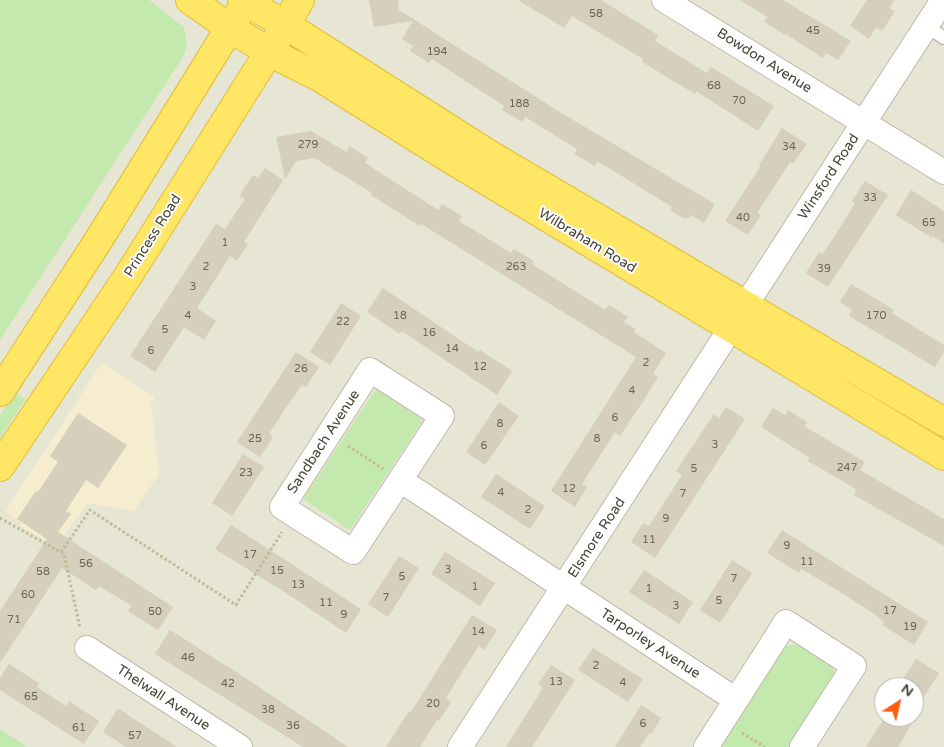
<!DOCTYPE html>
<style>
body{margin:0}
#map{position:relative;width:944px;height:747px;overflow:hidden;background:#f3f2e6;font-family:"Varela Round",sans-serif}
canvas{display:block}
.north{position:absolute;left:874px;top:677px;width:50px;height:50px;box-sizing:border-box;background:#fff;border:1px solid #b5b3ae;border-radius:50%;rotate:35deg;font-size:14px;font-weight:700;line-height:20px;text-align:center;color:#464235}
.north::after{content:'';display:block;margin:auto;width:18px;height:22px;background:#fe5d12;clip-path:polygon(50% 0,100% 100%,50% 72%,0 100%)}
</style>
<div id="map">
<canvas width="944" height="747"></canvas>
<div class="north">N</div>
</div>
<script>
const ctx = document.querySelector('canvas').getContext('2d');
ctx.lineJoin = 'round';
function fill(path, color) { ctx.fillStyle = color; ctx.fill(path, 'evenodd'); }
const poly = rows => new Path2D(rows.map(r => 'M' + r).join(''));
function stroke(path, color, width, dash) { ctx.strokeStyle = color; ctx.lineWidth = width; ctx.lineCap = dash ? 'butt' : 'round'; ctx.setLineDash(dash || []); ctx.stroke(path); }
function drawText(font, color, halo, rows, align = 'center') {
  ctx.font = font + ' "Varela Round",sans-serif'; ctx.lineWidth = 4; ctx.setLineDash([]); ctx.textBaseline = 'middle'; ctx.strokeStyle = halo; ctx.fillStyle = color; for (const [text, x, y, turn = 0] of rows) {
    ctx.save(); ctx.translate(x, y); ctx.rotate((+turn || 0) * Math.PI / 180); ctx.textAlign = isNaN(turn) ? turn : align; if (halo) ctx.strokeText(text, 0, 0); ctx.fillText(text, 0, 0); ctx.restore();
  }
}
const residential = poly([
 [0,0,944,0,944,747,0,747],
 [884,687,914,687,914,717,884,717]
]);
const commercial = poly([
 [102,362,155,397,151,403,159,474,134,511,88,503,59,542,53,545,23,528,21,523,5,512]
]);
const green = poly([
 [0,0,149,0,184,27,187,44,184,55,0,340],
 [376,389,423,420,350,530,303,499],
 [15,393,25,399,0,438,0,416],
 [802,644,832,662,836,681,793,747,719,747,784,646],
 [0,729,26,746,27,747,0,747]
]);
const building = poly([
 [369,0,398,0,399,10,435,33,563,114,715,204,704,223,691,215,690,218,683,218,670,210,672,207,625,178,597,161,595,166,574,154,577,149,525,117,522,122,502,110,504,106,432,59,429,63,410,51,413,46,402,39,413,21,374,27],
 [518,0,601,0,658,35,655,41,707,73,711,67,774,106,758,131,696,91,695,94,642,62,643,59,572,16,564,28],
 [740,0,783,0,851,41,838,60,826,53,823,58,786,34,785,35,764,22,767,17],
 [867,0,894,0,889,8,895,11,882,31,876,27,869,39,850,26],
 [782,128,807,144,793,164,790,162,774,187,757,213,761,215,748,235,725,221,760,167,759,165],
 [311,131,346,152,350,146,368,158,365,163,438,210,442,204,462,216,459,221,511,253,514,249,534,261,532,264,605,310,609,305,628,317,624,322,636,329,634,332,666,353,653,374,658,377,644,400,620,436,615,432,582,484,587,487,575,507,551,491,636,357,421,224,420,226,371,195,372,193,315,158,296,161,285,179,276,137],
 [265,168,283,180,244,242,248,244,237,261,230,256,197,308,216,321,204,340,184,327,155,372,130,356,216,224,225,229,245,199,240,196,246,185,253,175,258,178],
 [865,181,888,195,828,287,806,273,819,252,823,254,839,229,855,203,852,201],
 [911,190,944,211,944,244,933,236,932,238,896,215],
 [851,284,894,310,892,313,944,345,944,352,935,367,849,316,852,310,840,302],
 [383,288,478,352,480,350,512,371,497,395,402,331,400,334,367,312],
 [341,303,361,316,330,365,310,352],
 [296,352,319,367,306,387,302,385,285,409,269,434,273,437,260,457,237,442],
 [499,402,519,416,485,465,466,452],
 [726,407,745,419,655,558,631,542,643,523,649,526,682,475,676,471,714,414,719,418],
 [773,408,785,415,788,410,807,422,804,426,865,462,860,470,944,519,944,546,854,495,857,490,808,461,810,458,761,427],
 [78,413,127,445,98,488,86,480,66,511,71,514,58,532,173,607,158,630,128,611,132,606,99,586,96,590,62,568,0,663,0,611,47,539,17,519,36,491,38,492,58,462,50,456],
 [243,454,264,467,232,516,212,503],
 [496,474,545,506,530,529,481,497],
 [231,525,361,609,346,633,280,589,215,549],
 [782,530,928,622,914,645,882,625,884,622,873,613,837,590,801,569,799,573,767,553],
 [445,552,495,583,480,606,431,574],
 [399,556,419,568,388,617,368,604],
 [732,560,752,573,720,623,700,610],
 [644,570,693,602,679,624,629,592],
 [472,615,497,630,484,650,479,646,462,672,446,698,451,702,439,721,437,720,420,747,386,747,409,711,411,712],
 [170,630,244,677,348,747,303,747,155,654],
 [593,648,643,679,628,702,578,670],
 [916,659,939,673,914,713,914,687,898,687],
 [9,664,39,683,37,687,66,706,69,701,99,721,84,744,0,690,0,678],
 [551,665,575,680,532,747,506,747,543,688,538,684],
 [641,705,661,718,651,734,649,733,640,747,615,747],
 [118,708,134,719,177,747,126,747,103,732],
 [885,717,912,717,909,721,912,723,898,747,866,747]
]);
const path = poly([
 [348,446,383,469],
 [0,518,64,554,80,628],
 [61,552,90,510,236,605,282,532],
 [742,733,765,747]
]);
const lane = poly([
 [926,26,944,38]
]);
const street = poly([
 [664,0,944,172],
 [370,370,442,416,353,552,282,507,370,370],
 [400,480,736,700],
 [87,648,240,747],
 [460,747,943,0],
 [706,747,786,622,854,666,802,747]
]);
const highway = poly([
 [190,0,230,28,269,52,319,77,447,157,944,456],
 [242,0,286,25,492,156,944,422],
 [0,392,98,241,239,13],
 [0,467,128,276,269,52,300,0]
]);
const numberNames = [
 ["58",596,14],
 ["45",813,31],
 ["194",437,52],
 ["68",714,86],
 ["70",739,101],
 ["188",519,104],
 ["279",308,145],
 ["34",789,147],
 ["33",870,198],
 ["40",743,218],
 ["65",929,223],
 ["1",225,243],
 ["2",206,267],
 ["263",516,267],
 ["39",824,269],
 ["3",193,287],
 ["4",188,316],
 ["18",400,316],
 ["170",876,316],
 ["22",343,322],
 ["5",165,330],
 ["16",429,333],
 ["14",452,349],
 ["6",151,351],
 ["2",646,363],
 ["12",480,367],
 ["26",301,369],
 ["4",632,391],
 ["6",615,418],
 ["8",500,424],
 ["25",255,439],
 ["8",597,439],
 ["3",715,445],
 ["6",484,446],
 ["247",847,468],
 ["5",694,469],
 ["23",246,473],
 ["12",569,489],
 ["4",501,493],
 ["7",683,494],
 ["2",528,510],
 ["9",666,519],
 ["11",649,540],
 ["9",787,546],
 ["17",250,555],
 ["11",807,562],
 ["56",86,564],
 ["3",448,570],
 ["15",277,571],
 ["58",43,572],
 ["5",402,577],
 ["7",734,579],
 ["13",298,585],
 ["1",475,587],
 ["1",649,589],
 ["60",28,595],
 ["7",386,598],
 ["5",719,601],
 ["11",326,603],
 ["3",676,606],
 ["17",890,611],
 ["50",155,612],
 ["9",344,615],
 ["71",14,620],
 ["19",910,627],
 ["14",478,632],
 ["46",188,658],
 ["2",596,666],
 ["13",556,682],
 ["4",623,683],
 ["42",228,684],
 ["65",31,697],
 ["20",433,704],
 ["38",268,710],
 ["6",643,724],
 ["36",293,726],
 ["61",79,728],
 ["57",135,736]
];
const streetNames = [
 ["Bowdon Avenue",764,61,32],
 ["Winsford Road",829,177,-57],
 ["Princess Road",153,236,-58],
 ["Wilbraham Road",587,241,31],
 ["Sandbach Avenue",324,442,-57],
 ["Elsmore Road",597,538,-57],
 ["Tarporley Avenue",650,644,33],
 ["Thelwall Avenue",163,698,33]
];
fill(residential, '#e7e5d4');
fill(commercial, '#f6ecd0');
fill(green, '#c4e9ae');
fill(building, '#d5cfbb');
stroke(lane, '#bfbba8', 15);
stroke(street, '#bfbba8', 26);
stroke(highway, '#e0be33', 30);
stroke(path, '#c1ba99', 3, [2.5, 2.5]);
stroke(lane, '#fff', 12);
stroke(street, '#fff', 24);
stroke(highway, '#ffe665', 28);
drawText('11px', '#6a6556', null, numberNames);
drawText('14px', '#464235', '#fff', streetNames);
</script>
